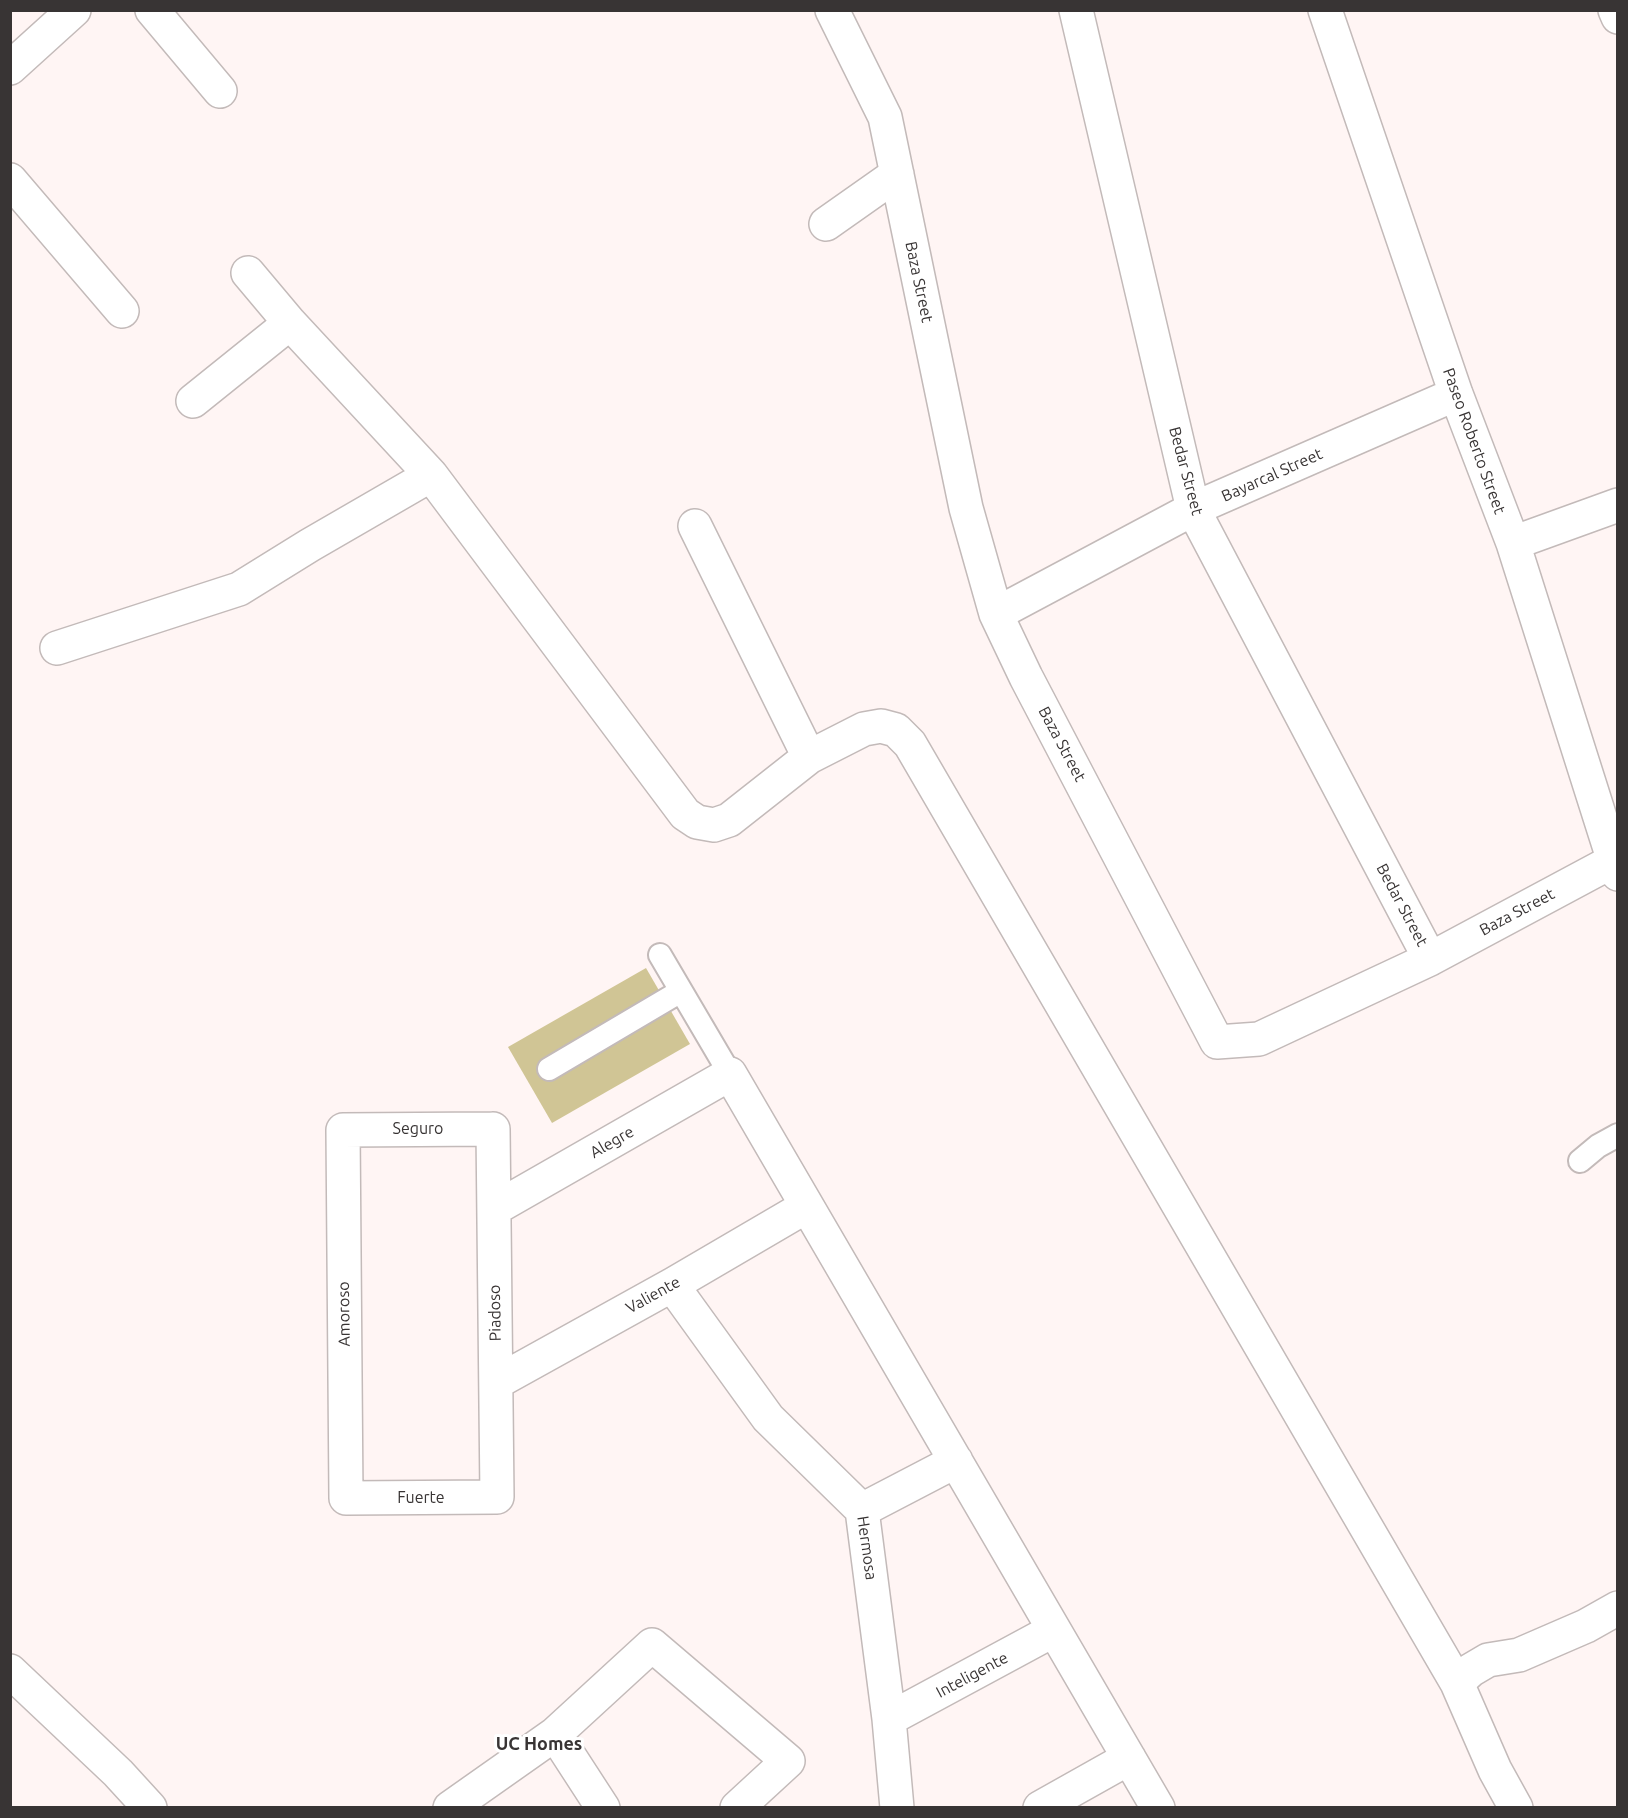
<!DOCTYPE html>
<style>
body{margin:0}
#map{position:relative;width:1628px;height:1818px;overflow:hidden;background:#fff5f4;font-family:Ubuntu,sans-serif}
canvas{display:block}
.frame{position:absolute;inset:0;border:12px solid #383434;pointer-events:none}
</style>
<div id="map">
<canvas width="1628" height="1818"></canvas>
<div class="frame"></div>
</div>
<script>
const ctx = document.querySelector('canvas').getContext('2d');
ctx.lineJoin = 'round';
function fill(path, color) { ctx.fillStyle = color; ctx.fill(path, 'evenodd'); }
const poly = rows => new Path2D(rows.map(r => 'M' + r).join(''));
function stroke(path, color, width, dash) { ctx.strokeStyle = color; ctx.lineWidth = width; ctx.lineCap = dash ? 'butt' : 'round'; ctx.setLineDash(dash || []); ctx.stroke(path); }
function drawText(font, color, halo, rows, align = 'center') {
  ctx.font = font + ' Ubuntu,sans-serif'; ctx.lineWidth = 6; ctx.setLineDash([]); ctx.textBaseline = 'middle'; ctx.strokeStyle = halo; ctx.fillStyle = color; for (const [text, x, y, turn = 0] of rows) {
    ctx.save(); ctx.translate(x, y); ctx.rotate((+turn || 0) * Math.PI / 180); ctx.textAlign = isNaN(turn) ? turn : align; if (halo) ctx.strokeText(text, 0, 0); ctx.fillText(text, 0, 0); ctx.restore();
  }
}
const green = poly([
 [646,968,690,1044,552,1123,508,1047]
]);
const service = poly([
 [660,955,730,1074],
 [549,1069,681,991],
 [1580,1161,1598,1146,1618,1135]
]);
const minor = poly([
 [152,10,220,91],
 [832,10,885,117,966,508,996,614,1026,677,1217,1042,1259,1039,1430,959,1613,861],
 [1076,10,1193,509,1430,959],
 [1325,10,1456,394,1513,543,1618,874],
 [1615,10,1618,17],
 [10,68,74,10],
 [10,180,122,311],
 [826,224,897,174],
 [248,273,290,323,431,475,685,814,697,822,714,825,729,820,809,757,864,729,881,726,896,730,910,744,1457,1683,1495,1770,1516,1808],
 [193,401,290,323],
 [695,526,809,757],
 [1513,543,1618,505],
 [996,614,1193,509,1456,394],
 [57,648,239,589,310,545,431,475],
 [493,1129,497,1497,346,1498,343,1130,493,1129],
 [494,1209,730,1074,1158,1808],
 [672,1285,768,1418,862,1510,889,1719,897,1808],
 [497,1382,672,1285,807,1206],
 [862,1510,956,1461],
 [10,1671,118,1773,150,1808],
 [1457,1683,1471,1670,1488,1660,1519,1655,1586,1626,1618,1608],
 [889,1719,1054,1630],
 [555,1734,603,1808],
 [450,1808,555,1734,652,1645,788,1761,737,1808],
 [1040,1808,1129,1758]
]);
const streetNames = [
 ["Baza Street",919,282,78],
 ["Paseo Roberto Street",1474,441,70],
 ["Bedar Street",1186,471,75],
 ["Bayarcal Street",1272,475,-24],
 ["Baza Street",1062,744,62],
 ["Bedar Street",1402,905,62],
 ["Baza Street",1517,912,-28],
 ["Seguro",418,1129],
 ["Alegre",612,1142,-30],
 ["Valiente",653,1295,-29],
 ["Piadoso",495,1313,-91],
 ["Amoroso",344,1314,-91],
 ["Fuerte",421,1498],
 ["Hermosa",867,1548,82],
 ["Inteligente",972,1675,-28]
];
const neighbourhoodNames = [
 ["UC Homes",539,1744]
];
fill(green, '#d0c595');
stroke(service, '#c3bab9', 26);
stroke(minor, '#c3bab9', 36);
stroke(service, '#fff', 22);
stroke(minor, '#fff', 33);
drawText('16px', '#383434', '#fff', streetNames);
drawText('bold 18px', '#383434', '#fff', neighbourhoodNames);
</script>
